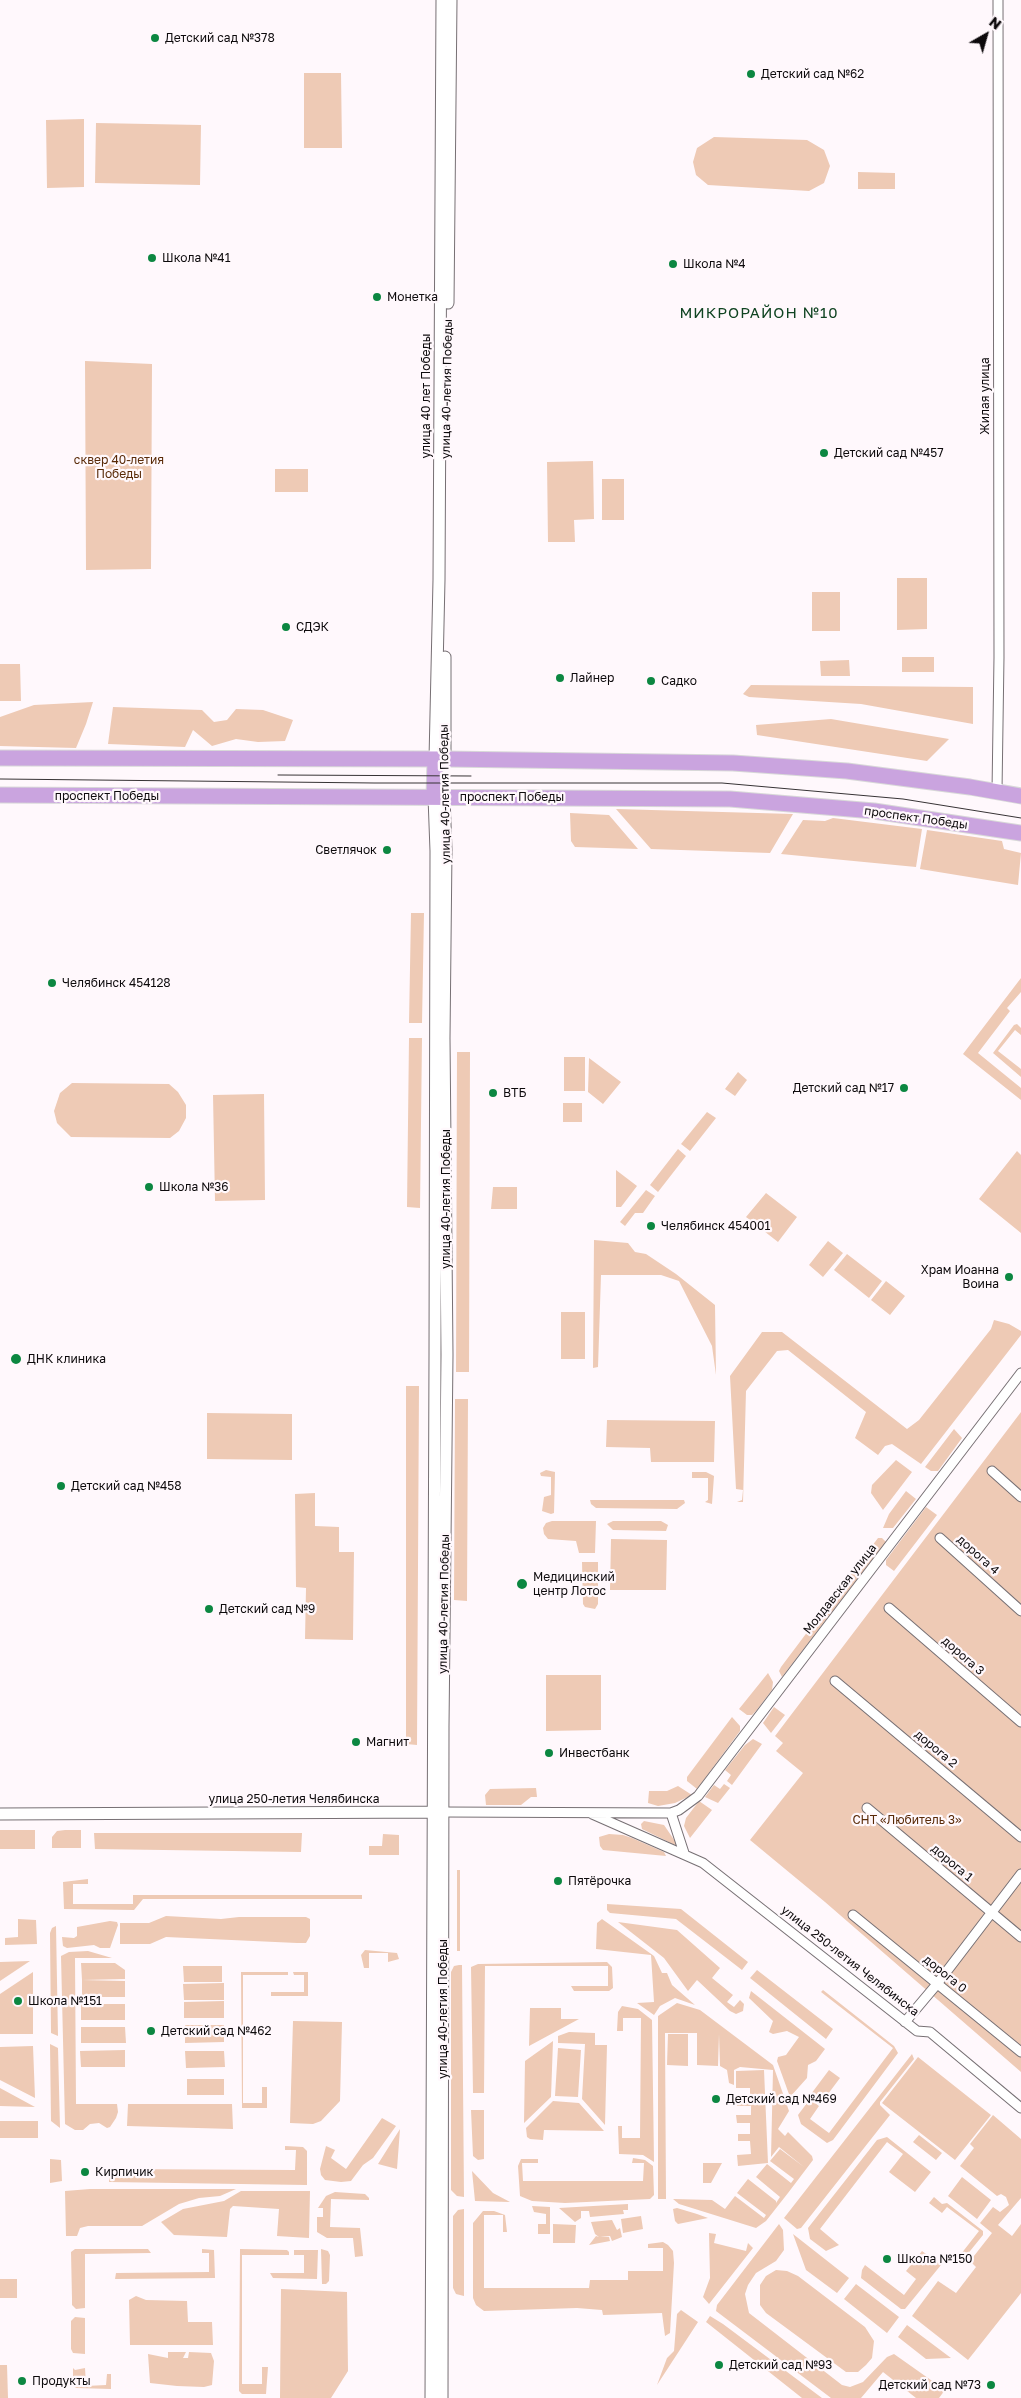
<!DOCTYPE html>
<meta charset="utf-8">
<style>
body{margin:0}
#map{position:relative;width:1021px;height:2398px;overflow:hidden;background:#fff8fc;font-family:"Golos Text",sans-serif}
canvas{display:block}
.north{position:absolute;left:961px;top:10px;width:50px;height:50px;-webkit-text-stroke:4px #fff8fc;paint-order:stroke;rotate:38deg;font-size:14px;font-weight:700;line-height:20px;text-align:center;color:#0d0a0c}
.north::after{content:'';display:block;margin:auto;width:18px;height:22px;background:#0d0a0c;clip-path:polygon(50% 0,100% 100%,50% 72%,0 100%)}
</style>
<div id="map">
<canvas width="1021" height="2398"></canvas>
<div class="north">N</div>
</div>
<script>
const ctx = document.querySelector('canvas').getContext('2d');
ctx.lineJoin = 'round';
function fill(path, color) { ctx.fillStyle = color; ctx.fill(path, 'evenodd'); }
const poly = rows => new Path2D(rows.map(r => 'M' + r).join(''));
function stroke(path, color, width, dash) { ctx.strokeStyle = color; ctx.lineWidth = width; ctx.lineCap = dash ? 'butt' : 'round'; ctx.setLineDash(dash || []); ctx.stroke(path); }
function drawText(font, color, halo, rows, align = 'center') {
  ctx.font = font + ' "Golos Text",sans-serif'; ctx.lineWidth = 4.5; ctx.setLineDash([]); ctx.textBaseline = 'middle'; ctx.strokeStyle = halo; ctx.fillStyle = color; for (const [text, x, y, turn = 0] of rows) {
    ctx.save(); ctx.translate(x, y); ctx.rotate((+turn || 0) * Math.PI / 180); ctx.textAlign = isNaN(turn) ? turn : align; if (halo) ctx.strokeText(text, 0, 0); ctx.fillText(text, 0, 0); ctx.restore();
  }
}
const green = poly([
 [304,73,341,73,342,148,304,148],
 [84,119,84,187,47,188,46,120],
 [96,123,201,125,200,185,95,183],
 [714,137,807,140,824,150,830,166,824,183,809,191,708,185,696,175,693,162,697,148],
 [858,172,895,173,895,189,858,189],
 [85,361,152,364,151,569,86,570],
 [593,461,594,519,574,520,575,542,548,542,547,462],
 [275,469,308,469,308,492,275,492],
 [602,479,624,479,624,520,602,520],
 [897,578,927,578,927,629,897,630],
 [812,592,840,592,840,631,812,631],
 [902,657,934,657,934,672,902,672],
 [849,660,850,676,821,676,820,661],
 [0,664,20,664,21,701,0,701],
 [751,685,973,687,973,724,861,704,749,697,743,694],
 [93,702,86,724,76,748,0,746,0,717,34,705],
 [113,707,202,710,214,722,227,720,236,709,263,710,293,720,285,741,258,742,236,739,212,746,193,730,185,747,108,744],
 [831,719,949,739,927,761,757,735,756,725],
 [616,809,793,814,770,853,651,849],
 [570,813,609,815,638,849,575,847,571,841],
 [833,818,922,829,916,867,781,854,803,820,825,821],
 [927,830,1002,841,1004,849,1021,853,1018,885,920,869],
 [411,913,424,913,422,1023,409,1023],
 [1021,978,1021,992,1007,1008,1010,1011,978,1053,1021,1088,1021,1100,963,1054],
 [1017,1024,1021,1028,1021,1035,1015,1030,998,1051,1021,1069,1021,1077,993,1053,1014,1025],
 [409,1038,422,1038,420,1208,407,1207],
 [457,1052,470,1052,469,1372,456,1372],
 [564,1057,585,1057,585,1091,564,1091],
 [589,1058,621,1082,603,1104,588,1092],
 [738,1072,747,1080,735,1096,725,1089],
 [72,1083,169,1084,178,1092,186,1105,186,1118,179,1131,170,1138,71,1137,57,1123,54,1111,60,1093],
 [264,1094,265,1200,215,1201,213,1095],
 [563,1103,582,1103,582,1122,563,1122],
 [707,1112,716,1118,690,1151,681,1144],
 [678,1149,686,1156,658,1192,650,1185],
 [1017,1151,1021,1155,1021,1233,979,1199],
 [616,1170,637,1186,621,1207,616,1207],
 [493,1187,517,1187,517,1209,491,1209],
 [646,1190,655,1196,643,1213,635,1213,625,1226,620,1222],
 [766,1193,797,1217,778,1242,746,1217],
 [594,1240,628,1243,635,1252,646,1254,676,1274,715,1305,716,1375,712,1346,679,1281,661,1275,601,1275,598,1367,593,1368],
 [828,1241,843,1253,823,1277,809,1265],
 [847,1254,882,1281,869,1298,834,1270],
 [886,1281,905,1296,890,1315,871,1300],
 [561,1312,585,1312,585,1359,561,1359],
 [994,1320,1009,1324,1021,1331,1021,1335,921,1464,892,1444,885,1446,878,1455,855,1438,866,1412,788,1350,777,1351,746,1391,743,1502,737,1502,742,1500,743,1490,736,1489,730,1376,762,1332,782,1332,907,1429,919,1420,991,1329],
 [406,1386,419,1386,417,1745,406,1744],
 [455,1399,468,1399,467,1601,454,1600],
 [1021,1412,1021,2072,825,1902,750,1840,803,1773,776,1751,783,1743,775,1736],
 [207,1413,292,1414,292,1460,207,1459],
 [607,1420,715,1421,714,1462,651,1462,650,1448,606,1447],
 [954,1429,962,1438,938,1471,931,1471,925,1467],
 [896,1460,912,1472,883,1510,871,1493,872,1485],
 [546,1470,555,1472,554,1513,551,1514,542,1511,544,1497,551,1495,551,1477,541,1476,540,1473],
 [692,1472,706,1472,714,1476,712,1504,705,1502,708,1500,708,1478,692,1478],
 [906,1491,916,1499,893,1528,883,1528,889,1514],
 [315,1493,315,1526,339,1527,339,1552,354,1552,353,1640,305,1639,306,1588,296,1587,295,1494],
 [590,1500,684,1500,685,1503,677,1509,596,1508,591,1504],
 [926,1507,937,1515,894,1571,886,1565,886,1560],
 [552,1521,596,1521,595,1553,579,1553,576,1541,548,1539,544,1534,543,1528,546,1523],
 [613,1521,661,1521,668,1525,666,1531,613,1530,607,1524],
 [878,1538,882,1538,886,1542,782,1677,779,1671,781,1667],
 [611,1539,667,1540,666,1590,610,1590],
 [582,1562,598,1562,598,1604,595,1609,585,1607,583,1604],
 [768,1673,773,1682,772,1690,756,1711,752,1715,747,1715,739,1709],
 [546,1675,601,1675,601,1730,546,1731],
 [774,1707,785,1715,771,1733,763,1723],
 [732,1717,740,1726,740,1731,697,1789,687,1781,687,1777],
 [753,1739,762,1744,732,1785,727,1781,731,1775,725,1770,745,1745],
 [724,1784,730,1788,718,1803,705,1797,714,1785,720,1789],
 [678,1786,692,1795,675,1803,658,1806,648,1803,649,1791,667,1791],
 [536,1788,537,1797,531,1797,521,1805,486,1805,485,1795,490,1789],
 [699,1801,712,1810,690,1838,684,1826,686,1818],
 [644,1821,664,1825,679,1847,642,1829,641,1824],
 [0,1830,35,1830,35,1849,0,1849],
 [65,1830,81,1830,81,1848,52,1848,52,1837,57,1831],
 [94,1833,302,1833,301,1852,95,1849],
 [383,1834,399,1835,399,1855,369,1855,369,1846,382,1846],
 [609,1834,623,1835,632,1838,664,1852,666,1856,603,1850,600,1846,599,1837],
 [457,1870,460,1870,460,1951,457,1951],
 [88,1879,88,1884,73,1884,73,1904,133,1904,133,1895,362,1895,362,1899,143,1899,134,1910,64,1909,63,1882],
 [607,1904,681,1909,748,1962,742,1970,676,1919,610,1913,607,1910],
 [166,1916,221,1919,239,1917,306,1917,310,1919,310,1936,306,1943,297,1943,166,1937,150,1944,120,1944,120,1923,149,1923],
 [18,1919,36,1920,37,1944,5,1945,5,1938,18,1937],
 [602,1919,654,1956,662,1973,667,1973,672,1985,695,2005,675,1998,660,2006,654,2015,637,2003,654,2002,651,1955,596,1949,597,1923],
 [110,1921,117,1922,118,1925,110,1948,100,1948,94,1945,67,1948,63,1946,62,1937,74,1938,77,1936,77,1927],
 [618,1922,677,1930,720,1968,712,1978,733,1995,727,2002,734,2007,740,2000,744,2004,743,2011,736,2014,730,2011,697,1980,688,1991,664,1958],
 [56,1926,58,2036,51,2033,50,1933,52,1928],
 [365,1950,397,1953,399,1959,388,1962,388,1953,369,1953,369,1968,364,1968,361,1955],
 [88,1951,112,1958,75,1958,76,2104,117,2104,118,2112,116,2118,110,2127,107,2128,99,2123,90,2124,83,2130,75,2130,65,2124,61,1956,69,1952],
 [30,1961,0,1981,0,1962],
 [607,1962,612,1967,613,1988,609,1991,574,1991,571,1986,608,1986,608,1966,485,1966,484,2093,473,2093,471,1967,478,1964],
 [81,1963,115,1963,125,1970,125,1979,82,1980],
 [459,1965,462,1965,464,2197,457,2196,451,2190,451,1972,454,1966],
 [183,1966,222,1966,222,1982,184,1982],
 [757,1970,833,2029,826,2039,750,1978],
 [33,1972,33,2034,0,2034,0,1994],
 [241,1972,288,1972,288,1975,243,1975,243,2103,262,2103,262,2087,267,2087,267,2108,242,2108],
 [293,1972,308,1972,308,1996,271,1996,271,1992,304,1992,304,1975,294,1975],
 [82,1980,125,1981,125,1997,82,1997],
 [224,1983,224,2000,184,2000,183,1984],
 [823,1990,894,2046,898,2053,833,2140,827,2143,801,2124,798,2115,810,2099,819,2106,810,2119,829,2133,893,2048,821,1992],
 [751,1991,825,2049,816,2061,808,2065,807,2078,790,2097,777,2061,778,2057,786,2055,799,2037,787,2031,773,2034,769,2032,773,2021,749,1998],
 [224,2001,224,2018,184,2018,184,2002],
 [677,2003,700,2010,773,2065,789,2111,778,2129,785,2136,788,2132,812,2156,813,2160,788,2193,766,2221,756,2228,679,2204,673,2199,712,2200,725,2209,735,2196,764,2218,766,2215,737,2193,748,2179,776,2201,776,2203,780,2197,756,2177,767,2164,791,2183,794,2179,770,2161,780,2149,804,2167,779,2147,771,2157,773,2070,740,2067,734,2070,734,2085,729,2083,727,2070,720,2066,719,2034,718,2066,697,2065,697,2033,665,2033,666,2199,658,2199,658,2016],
 [81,2004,125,2004,125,2020,81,2020],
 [622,2006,638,2009,652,2020,654,2162,643,2155,619,2154,618,2126,622,2126,622,2138,640,2138,641,2018,623,2018,623,2031,617,2031,618,2012],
 [530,2008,561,2008,561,2019,579,2019,529,2046],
 [293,2021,342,2022,340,2101,321,2121,313,2124,290,2123],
 [185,2025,224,2025,224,2042,185,2043],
 [81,2027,125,2027,126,2043,81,2043],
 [569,2032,595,2033,595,2045,607,2045,605,2125,582,2099,585,2044,558,2043,558,2036],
 [668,2034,688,2034,688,2066,667,2065],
 [553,2041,551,2097,524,2123,525,2061],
 [50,2044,58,2048,60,2128,51,2121],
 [33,2046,35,2098,0,2080,0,2047],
 [558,2048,581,2050,578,2097,555,2096],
 [125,2050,125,2067,81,2067,80,2051],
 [185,2051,224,2051,225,2067,186,2068],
 [912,2054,914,2059,880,2102,880,2105,890,2115,801,2228,797,2229,784,2218],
 [918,2057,991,2115,955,2160,882,2103],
 [764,2070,768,2163,738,2166,737,2155,751,2154,750,2141,738,2141,738,2134,750,2134,750,2123,737,2123,736,2115,751,2115,751,2106,737,2106,736,2097,750,2096,750,2088,736,2088,736,2071],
 [829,2070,840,2078,822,2102,811,2094],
 [187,2079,224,2079,224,2095,187,2095],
 [0,2088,35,2107,0,2106],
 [553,2101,579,2103,604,2131,544,2130,543,2140,530,2139,527,2137,526,2128],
 [128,2104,232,2104,233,2129,127,2126],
 [471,2110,484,2110,484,2159,478,2160,473,2156],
 [993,2115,1021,2139,1021,2198,998,2225,1012,2236,1021,2224,1021,2293,968,2360,912,2316,938,2281,956,2293,976,2267,970,2261,992,2233,980,2223,993,2207,1000,2212,1009,2205,1006,2197,1001,2194,997,2196,960,2166,974,2148,970,2144],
 [382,2118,396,2126,373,2158,363,2165,351,2181,341,2182,325,2180,321,2175,320,2169,326,2146,335,2150,331,2158,346,2169],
 [0,2121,38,2121,38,2138,0,2138],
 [400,2129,397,2169,378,2164],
 [919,2135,942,2153,936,2160,913,2142],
 [887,2137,931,2172,915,2192,889,2172,903,2154,887,2142,820,2229,839,2245,826,2251,810,2239,808,2228,877,2140],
 [285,2146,303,2147,307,2151,307,2185,109,2182,109,2169,295,2170,296,2150,285,2150],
 [633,2158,645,2160,653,2166,654,2195,650,2199,565,2203,532,2201,520,2196,518,2166,521,2159,538,2159,538,2163,522,2163,523,2181,643,2181,644,2163,632,2163],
 [50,2159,61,2160,62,2181,50,2183],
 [703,2163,722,2163,711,2183,703,2183],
 [472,2171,493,2193,510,2202,475,2201],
 [962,2177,991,2200,977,2219,948,2196],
 [90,2189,236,2189,220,2196,199,2198,179,2204,142,2226,88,2226,80,2228,77,2236,66,2236,65,2191],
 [241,2191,310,2191,309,2238,277,2236,279,2209,233,2206,230,2209,227,2237,174,2235,161,2222,183,2209,224,2201],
 [335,2192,365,2194,369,2198,369,2200,331,2199,330,2227,360,2228,363,2256,355,2257,353,2238,327,2238,317,2232,317,2217,323,2217,323,2208,318,2208,326,2196],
 [934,2197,942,2204,947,2203,983,2231,983,2235,962,2261,957,2259,979,2231,947,2207,942,2213,929,2203],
 [628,2204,628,2210,623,2210,624,2214,590,2217,589,2211,581,2211,581,2218,575,2222,559,2208],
 [532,2206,550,2207,550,2234,538,2234,538,2224,546,2224,546,2214,534,2212],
 [677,2208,697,2214,708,2218,678,2224,675,2221,673,2209],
 [464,2209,464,2296,456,2294,453,2288,453,2216,458,2210],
 [483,2211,494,2211,505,2215,507,2232,503,2232,503,2215,484,2215,484,2288,589,2288,590,2280,628,2280,628,2271,663,2271,663,2248,648,2248,648,2244,663,2242,668,2245,673,2251,674,2263,670,2333,665,2336,662,2313,603,2315,602,2310,577,2308,484,2311,476,2305,473,2298,473,2223],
 [641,2216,643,2229,623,2233,621,2219],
 [612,2220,617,2230,620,2228,622,2237,612,2241,610,2236,600,2237,609,2237,610,2241,589,2245,596,2236,599,2237,595,2234,591,2222],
 [553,2224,576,2225,575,2243,553,2243],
 [779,2224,783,2230,784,2250,776,2261,756,2273,748,2285,745,2294,749,2313,842,2385,850,2387,863,2382,887,2357,894,2354,945,2390,939,2398,916,2398,883,2372,861,2398,831,2398,716,2311,717,2305],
 [709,2233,716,2234,714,2243,746,2251,748,2243,753,2248,709,2304,703,2297,710,2278],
 [793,2234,849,2278,837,2293,806,2270],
 [75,2249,148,2249,151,2253,85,2254,85,2308,76,2309,72,2305,72,2299,71,2252],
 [202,2249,214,2250,215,2278,115,2279,116,2273,209,2272,209,2253,202,2253],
 [240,2249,287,2250,289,2252,289,2255,242,2255,242,2384,262,2384,262,2367,268,2367,266,2394,242,2394,239,2391],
 [321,2249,328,2251,330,2255,329,2281,326,2284,322,2284],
 [294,2250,318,2250,317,2279,273,2278,270,2273,304,2273,304,2255,294,2255],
 [922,2251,941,2265,905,2309,901,2309,861,2278,862,2270,865,2265,904,2295,916,2279,906,2271],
 [776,2270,787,2271,798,2276,865,2327,874,2341,872,2358,866,2365,858,2372,846,2372,766,2313,760,2305,760,2285,766,2276],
 [0,2279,17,2279,17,2298,0,2298],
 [856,2284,899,2317,887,2333,844,2299],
 [281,2289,347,2292,348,2371,331,2398,280,2398],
 [136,2296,146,2300,187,2301,188,2322,212,2322,213,2345,130,2345,129,2300],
 [681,2310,698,2322,657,2385,667,2358,674,2351,677,2314],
 [710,2316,723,2324,822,2398,802,2398,706,2322],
 [75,2317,85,2318,85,2354,73,2353,71,2349,71,2321],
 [907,2325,951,2358,926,2359,898,2337],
 [168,2352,186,2352,183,2358,188,2358,189,2352,211,2353,214,2361,212,2385,204,2387,177,2386,150,2383,148,2354,168,2358],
 [0,2365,7,2365,8,2398,0,2398],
 [73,2368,75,2370,85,2368,86,2386,106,2385,107,2374,111,2374,111,2389,76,2388,73,2386]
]);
const minor = poly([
 [997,791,999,657,998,0],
 [992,1471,1021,1497],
 [940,1538,1021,1611],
 [889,1608,1021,1722],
 [835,1681,1021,1837],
 [867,1808,1021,1937],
 [443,1812,671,1813,679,1810,698,1796,1021,1373],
 [671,1813,684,1853],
 [592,1814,703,1863,917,2031,930,2032,1021,2108],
 [853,1915,1021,2052],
 [905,2022,937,1984,1021,1874]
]);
const tertiary = poly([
 [448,303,451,0],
 [435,759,439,580,442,0],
 [445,759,445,657],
 [0,1814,439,1812],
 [431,2398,435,1355,436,851,434,797],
 [442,2398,443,1726,447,1355,444,1038,446,850,444,797]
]);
const primary = poly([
 [0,758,445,759,733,763,847,771,970,787,1021,796],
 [0,795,730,799,874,811,1021,833],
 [434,797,435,759]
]);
const tram = poly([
 [278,775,471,776],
 [0,779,374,783,722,783,903,799,1021,818]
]);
const markers = [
 [155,38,5,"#0c8741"],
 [751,74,5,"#0c8741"],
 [152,258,5,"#0c8741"],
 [673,264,5,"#0c8741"],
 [377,297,5,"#0c8741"],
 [824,453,5,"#0c8741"],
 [286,627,5,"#0c8741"],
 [560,678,5,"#0c8741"],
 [651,681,5,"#0c8741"],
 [387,850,5,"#0c8741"],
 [52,983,5,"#0c8741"],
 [904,1088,5,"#0c8741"],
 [493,1093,5,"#0c8741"],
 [149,1187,5,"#0c8741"],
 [651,1226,5,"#0c8741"],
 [1009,1277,5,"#0c8741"],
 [16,1359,6,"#0c8741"],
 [61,1486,5,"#0c8741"],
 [522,1584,6,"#0c8741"],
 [209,1609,5,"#0c8741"],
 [356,1742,5,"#0c8741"],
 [549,1753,5,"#0c8741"],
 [558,1881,5,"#0c8741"],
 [18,2001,5,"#0c8741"],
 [151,2031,5,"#0c8741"],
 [716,2099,5,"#0c8741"],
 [85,2172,5,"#0c8741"],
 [887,2259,5,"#0c8741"],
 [719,2365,5,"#0c8741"],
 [22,2381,5,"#0c8741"],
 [991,2385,5,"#0c8741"]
];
const poiNames = [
 ["Детский сад №378",165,38],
 ["Детский сад №62",761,74],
 ["Школа №41",162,258],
 ["Школа №4",683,264],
 ["Монетка",387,297],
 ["Детский сад №457",834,453],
 ["СДЭК",296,627],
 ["Лайнер",570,678],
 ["Садко",661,681],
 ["Светлячок",377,850,"right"],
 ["Челябинск 454128",62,983],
 ["Детский сад №17",894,1088,"right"],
 ["ВТБ",503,1093],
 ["Школа №36",159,1187],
 ["Челябинск 454001",661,1226],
 ["Храм Иоанна",999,1270,"right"],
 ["Воина",999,1284,"right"],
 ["ДНК клиника",27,1359],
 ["Детский сад №458",71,1486],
 ["Медицинский",533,1577],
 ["центр Лотос",533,1591],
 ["Детский сад №9",219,1609],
 ["Магнит",366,1742],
 ["Инвестбанк",559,1753],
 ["Пятёрочка",568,1881],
 ["Школа №151",28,2001],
 ["Детский сад №462",161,2031],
 ["Детский сад №469",726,2099],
 ["Кирпичик",95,2172],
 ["Школа №150",897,2259],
 ["Детский сад №93",729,2365],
 ["Продукты",32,2381],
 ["Детский сад №73",981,2385,"right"]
];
const streetNames = [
 ["улица 40-летия Победы",447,389,-89],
 ["улица 40 лет Победы",426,396,-90],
 ["Жилая улица",985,396,-90],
 ["улица 40-летия Победы",445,794,-91],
 ["проспект Победы",107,796],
 ["проспект Победы",512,797],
 ["проспект Победы",916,818,8],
 ["улица 40-летия Победы",446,1199,-90],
 ["дорога 4",978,1555,42],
 ["Молдавская улица",840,1589,-52],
 ["улица 40-летия Победы",444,1604,-89],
 ["дорога 3",963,1656,41],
 ["дорога 2",936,1749,40],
 ["улица 250-летия Челябинска",294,1799],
 ["дорога 1",952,1863,40],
 ["улица 250-летия Челябинска",850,1961,38],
 ["дорога 0",945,1974,39],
 ["улица 40-летия Победы",443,2009,-90]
];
const parkNames = [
 ["сквер 40-летия",119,460],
 ["Победы",119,474],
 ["СНТ «Любитель 3»",907,1820]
];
const quarterNames = [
 ["МИКРОРАЙОН №10",759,313]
];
fill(green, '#eecab5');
stroke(minor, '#777074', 11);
stroke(tertiary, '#777074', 13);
stroke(primary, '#d8d8d8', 17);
stroke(minor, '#fff', 9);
stroke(tertiary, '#fff', 11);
stroke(primary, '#caa4df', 15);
stroke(tram, '#373335', 1);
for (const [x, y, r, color] of markers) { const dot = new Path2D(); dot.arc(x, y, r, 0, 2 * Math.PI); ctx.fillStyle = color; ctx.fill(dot); stroke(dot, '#fff8fc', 2); }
drawText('12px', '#0d0a0c', '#fff8fc', poiNames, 'left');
drawText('12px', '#0d0a0c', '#fff8fc', streetNames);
drawText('12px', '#592a07', '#fff8fc', parkNames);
ctx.letterSpacing = '1px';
drawText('15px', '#104422', '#fff8fc', quarterNames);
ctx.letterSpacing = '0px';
</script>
